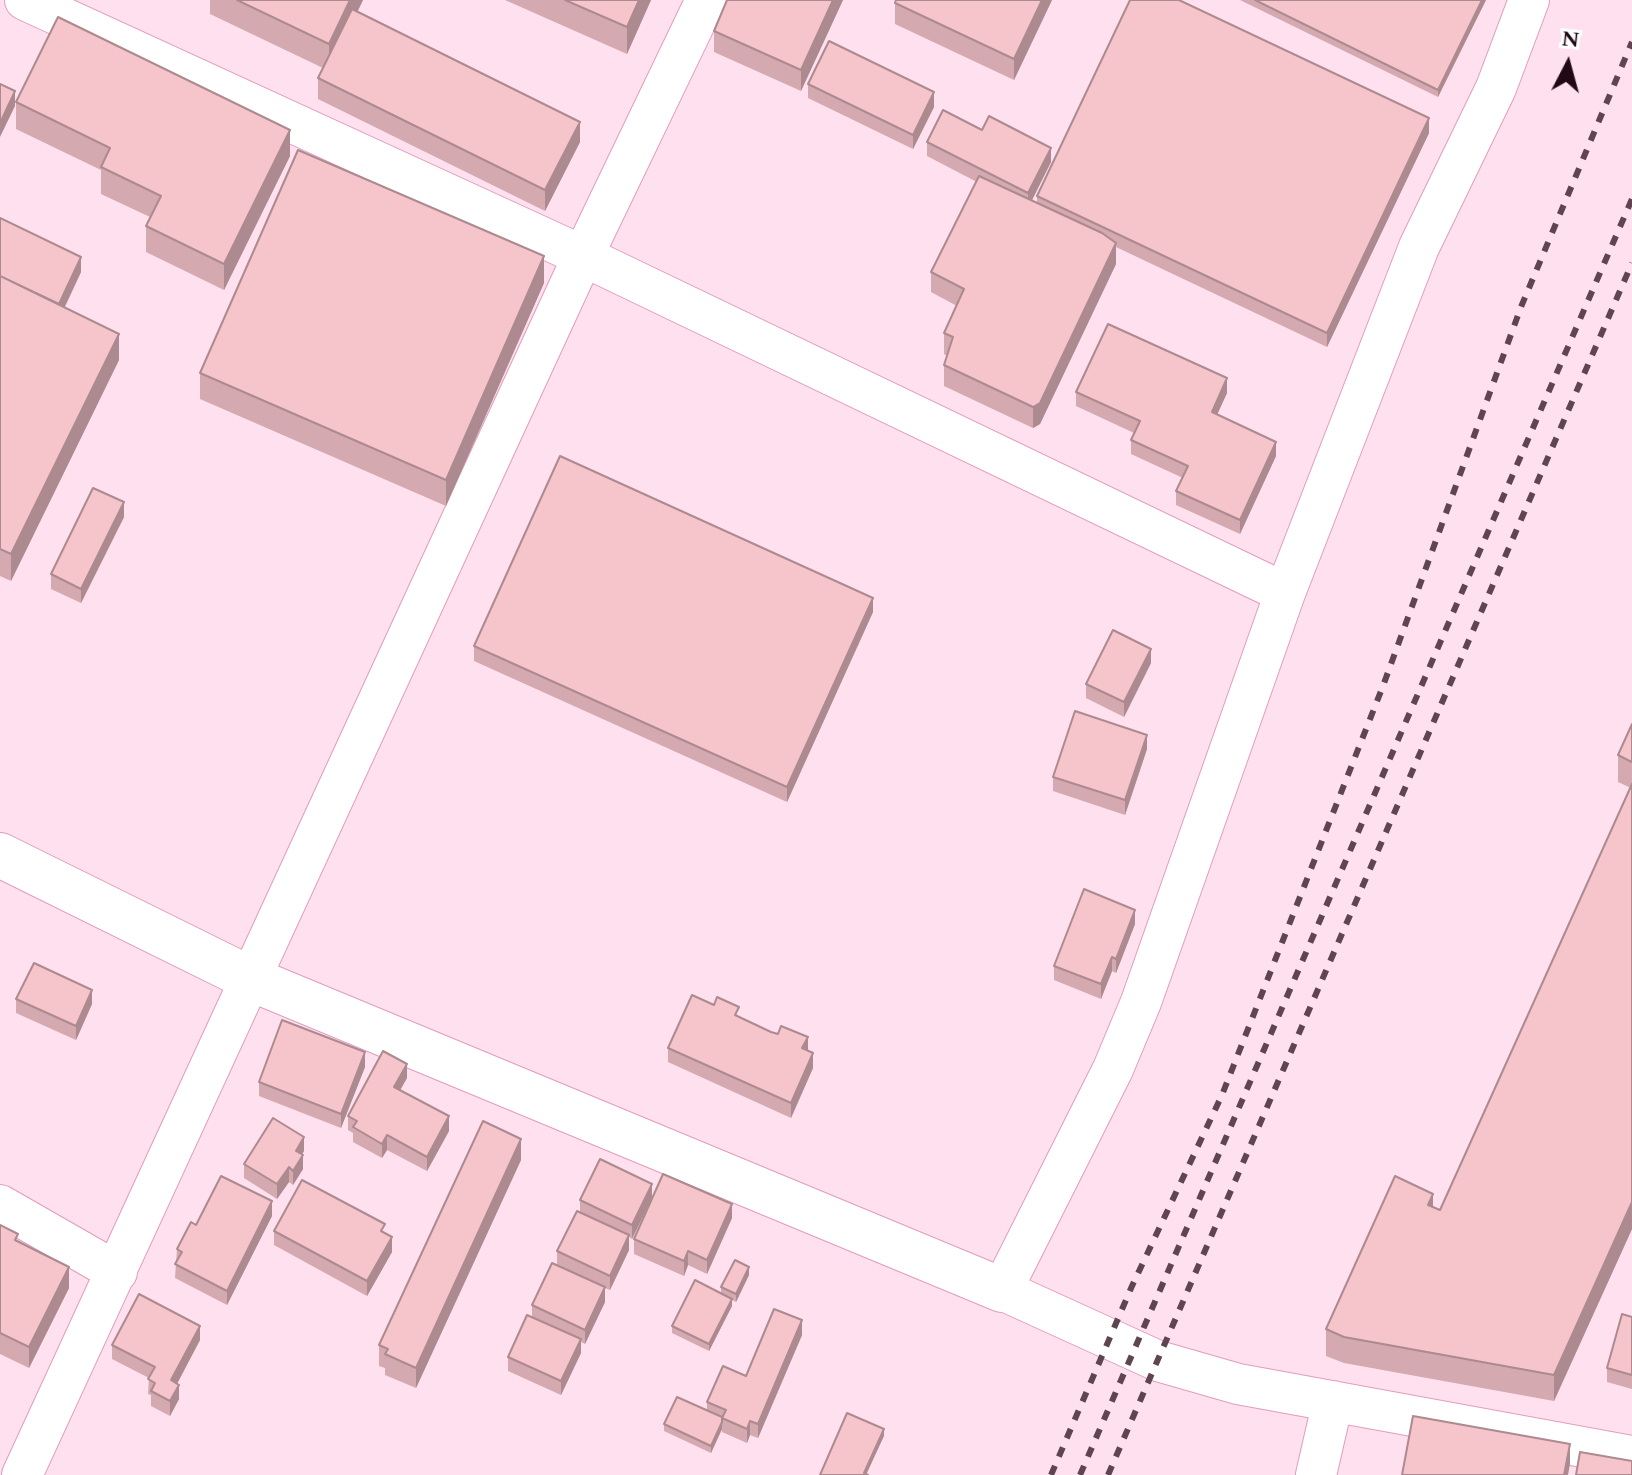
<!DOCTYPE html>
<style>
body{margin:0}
#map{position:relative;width:1632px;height:1475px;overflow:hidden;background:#fee0ee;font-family:Spectral,serif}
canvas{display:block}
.north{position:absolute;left:1528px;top:24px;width:80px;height:80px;-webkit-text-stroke:6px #fff;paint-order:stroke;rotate:6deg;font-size:22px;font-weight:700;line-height:32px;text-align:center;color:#200815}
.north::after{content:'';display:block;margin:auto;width:28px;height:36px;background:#200815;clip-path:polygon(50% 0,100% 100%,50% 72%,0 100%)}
</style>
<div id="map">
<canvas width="1632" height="1475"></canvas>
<div class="north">N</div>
</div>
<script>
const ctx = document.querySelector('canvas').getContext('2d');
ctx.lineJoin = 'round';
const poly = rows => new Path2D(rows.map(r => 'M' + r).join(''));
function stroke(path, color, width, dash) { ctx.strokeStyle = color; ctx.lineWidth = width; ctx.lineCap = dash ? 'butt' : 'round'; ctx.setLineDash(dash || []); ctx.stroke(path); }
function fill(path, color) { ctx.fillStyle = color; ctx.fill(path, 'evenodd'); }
const minor = poly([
 [25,0,583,256,1285,593],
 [1529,0,1496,88,1419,247,1285,593,1141,1002,1113,1069,1002,1290,1158,1361,1238,1384,1632,1456],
 [0,1205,117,1272],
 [22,1475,583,256,706,0],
 [1316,1475,1333,1401]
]);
const tertiary = poly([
 [0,855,251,979,1002,1290]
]);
const rail = poly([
 [1051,1475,1132,1286,1222,1095,1383,686,1521,307,1632,42],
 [1080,1475,1632,199],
 [1108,1475,1632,263]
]);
const wall = poly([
 [210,0,363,0,357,12,580,142,545,211,318,99,318,78,323,68,210,14],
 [505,0,651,0,627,54],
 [843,0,801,91,714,52,714,31],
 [1052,0,1014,80,895,24,895,3],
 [1240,0,1486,0,1438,97],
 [808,84,934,107,913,149,808,98],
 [16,102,290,156,224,290,146,252,146,226,150,217,101,194,101,170,16,129],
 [982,130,1051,162,1032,200,1037,203,1037,196,1429,133,1327,347,1116,247,1116,264,1040,424,1033,428,944,386,944,365,947,356,944,354,944,333,957,306,931,292,931,272,977,182,927,156,927,142],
 [0,218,81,272,65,307,119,360,11,581,0,576],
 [544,283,446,506,200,399,200,373],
 [1076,392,1227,393,1217,414,1276,456,1240,534,1176,505,1176,491,1183,478,1131,454,1131,440,1134,433,1076,406],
 [124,517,81,603,51,589,51,574],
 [873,612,787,802,474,661,474,646],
 [1151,663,1124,717,1086,698,1086,684],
 [1632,724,1632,1229,1554,1401,1344,1363,1326,1356,1326,1329,1433,1207,1440,1210,1631,788,1618,782,1618,755],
 [1147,749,1125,815,1053,791,1053,777],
 [1135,924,1116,973,1112,971,1101,999,1054,980,1054,966],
 [16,999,92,1004,76,1040,16,1013],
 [739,1017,808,1050,813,1068,791,1118,668,1062,668,1048],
 [365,1067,341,1128,259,1096,259,1082],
 [407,1078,400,1090,449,1131,427,1171,387,1150,382,1158,353,1142,353,1133,348,1130,348,1116],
 [304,1151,302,1154,303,1169,293,1185,289,1182,277,1199,244,1178,244,1164],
 [521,1160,416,1388,385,1375,385,1368,379,1366,379,1345],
 [652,1198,632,1239,629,1237,629,1250,610,1290,605,1288,605,1302,585,1344,581,1342,581,1353,561,1395,508,1371,508,1357,532,1317,532,1305,557,1265,557,1251,580,1212,580,1200],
 [272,1216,227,1305,175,1278,177,1249,196,1225],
 [732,1218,707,1274,688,1265,684,1276,634,1254,634,1239],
 [0,1225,69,1288,29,1368,0,1354],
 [274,1231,385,1233,392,1252,367,1296,274,1245],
 [749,1275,736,1302,732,1300,732,1306,709,1351,672,1333,672,1326,721,1293,721,1287],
 [1632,1317,1632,1389,1607,1382,1607,1368],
 [802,1335,758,1438,750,1435,747,1443,722,1432,722,1429,711,1453,664,1431,664,1424,707,1410,707,1402],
 [200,1340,177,1384,179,1399,170,1416,151,1406,151,1395,148,1394,149,1378,112,1359,112,1345]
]);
const shadedWall = poly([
 [350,0,363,0,329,71,329,44],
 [639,0,651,0,627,54,627,27],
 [833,0,843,0,801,91,801,70],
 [1042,0,1052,0,1014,80,1014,59],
 [1482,0,1486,0,1438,97,1438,90],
 [15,91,15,106,0,137,0,123],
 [934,92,934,107,913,149,913,135],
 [1429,118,1429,133,1327,347,1327,333],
 [580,122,580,142,545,211,545,190],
 [290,130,290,156,224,290,224,264],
 [1051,148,1051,162,1028,208,1028,193],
 [1116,243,1116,264,1040,424,1033,428,1033,407],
 [544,256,544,283,446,506,446,480],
 [81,257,81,272,56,325,56,311],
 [119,334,119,360,11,581,11,554],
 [1227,378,1227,393,1212,426,1212,412],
 [1276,442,1276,456,1240,534,1240,520],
 [124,502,124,517,81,603,81,589],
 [873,598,873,612,787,802,787,787],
 [1151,649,1151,663,1124,717,1124,702],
 [1147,735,1147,749,1125,815,1125,800],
 [1135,910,1135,924,1116,973,1116,959],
 [1112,957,1112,971,1101,999,1101,984],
 [92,990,92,1004,76,1040,76,1026],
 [808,1037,808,1052,802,1048],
 [365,1052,365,1067,341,1128,341,1114],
 [813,1053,813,1068,791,1118,791,1103],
 [407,1064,407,1078,394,1101,394,1087],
 [449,1116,449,1131,427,1171,427,1157],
 [387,1135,387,1150,382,1158,382,1144],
 [304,1137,304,1151,296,1165,296,1151],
 [521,1139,521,1160,416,1388,416,1368],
 [303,1155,303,1169,293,1185,293,1171],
 [289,1167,289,1182,277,1199,277,1184],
 [652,1184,652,1198,632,1239,632,1225],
 [1433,1194,1433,1220,1428,1205],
 [272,1201,272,1216,227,1305,227,1291],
 [1632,1202,1632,1229,1554,1401,1554,1375],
 [732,1204,732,1218,707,1274,707,1260],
 [629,1235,629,1250,610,1290,610,1276],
 [392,1237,392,1252,367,1296,367,1281],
 [688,1251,688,1265,684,1276,684,1261],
 [69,1267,69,1288,29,1368,29,1347],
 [749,1267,749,1275,736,1302,736,1294],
 [605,1287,605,1302,585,1344,585,1330],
 [732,1299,732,1306,709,1351,709,1344],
 [802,1320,802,1335,758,1438,758,1424],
 [200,1326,200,1340,171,1395,171,1380],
 [581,1339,581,1353,561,1395,561,1381],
 [179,1385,179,1399,170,1416,170,1401],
 [750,1421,750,1435,747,1443,747,1429],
 [722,1422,722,1429,711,1453,711,1446],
 [884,1429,884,1436,866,1475,864,1473],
 [1570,1444,1570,1464,1568,1475,1564,1475]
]);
const building = poly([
 [237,0,350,0,329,44,237,0],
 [565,0,639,0,627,27,565,0],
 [727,0,833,0,801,70,714,31,727,0],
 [896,0,1042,0,1014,59,895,3,896,0],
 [1130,0,1179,0,1429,118,1327,333,1037,196,1130,0],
 [1255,0,1482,0,1438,90,1255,0],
 [352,9,580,122,545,190,318,78,352,9],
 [58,17,290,130,224,264,146,226,161,196,101,167,110,148,16,102,58,17],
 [829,41,934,92,913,135,808,84,829,41],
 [0,84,15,91,0,123,0,84],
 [943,110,982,130,989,116,1051,148,1028,193,927,142,943,110],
 [298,150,544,256,446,480,200,373,298,150],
 [979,176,1102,233,1116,243,1040,403,1033,407,944,365,953,337,944,333,964,289,931,272,979,176],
 [0,218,81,257,59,304,0,276,0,218],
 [0,276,119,334,11,554,0,549,0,276],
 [1108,324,1227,378,1212,412,1276,442,1240,520,1176,491,1188,466,1131,440,1140,421,1076,392,1108,324],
 [560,456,873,598,787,787,474,646,560,456],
 [93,488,124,502,81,589,51,574,93,488],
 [1113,630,1151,649,1124,702,1086,684,1113,630],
 [1075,711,1147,735,1125,800,1053,777,1075,711],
 [1632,724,1632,762,1618,755,1632,724],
 [1632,784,1632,1202,1554,1375,1344,1337,1326,1329,1395,1176,1433,1194,1428,1205,1440,1210,1632,784],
 [1084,889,1135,910,1116,959,1112,957,1101,984,1054,966,1084,889],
 [34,963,92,990,76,1026,16,999,34,963],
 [692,995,714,1005,717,997,739,1007,735,1015,771,1032,778,1034,781,1026,808,1037,802,1048,813,1053,791,1103,668,1048,692,995],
 [282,1020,365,1052,341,1114,259,1082,282,1020],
 [383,1051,407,1064,394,1087,449,1116,427,1157,387,1135,382,1144,353,1127,357,1121,348,1116,383,1051],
 [273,1118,304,1137,296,1151,303,1155,293,1171,289,1167,277,1184,244,1164,273,1118],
 [483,1121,521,1139,416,1368,385,1354,388,1349,379,1345,483,1121],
 [600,1159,652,1184,632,1225,580,1200,600,1159],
 [663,1174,732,1204,707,1260,688,1251,684,1261,634,1239,663,1174],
 [221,1176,272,1201,227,1291,175,1264,182,1252,177,1249,191,1222,196,1225,221,1176],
 [302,1180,385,1224,381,1231,392,1237,367,1281,274,1231,302,1180],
 [577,1211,629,1235,610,1276,557,1251,577,1211],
 [0,1225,18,1234,15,1240,69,1267,29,1347,0,1333,0,1225],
 [735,1260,749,1267,736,1294,721,1287,735,1260],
 [552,1263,605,1287,585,1330,532,1305,552,1263],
 [695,1280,732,1299,709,1344,672,1326,695,1280],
 [139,1294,200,1326,171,1380,179,1385,170,1401,151,1391,155,1383,148,1379,155,1367,112,1345,139,1294],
 [774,1309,802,1320,758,1424,750,1421,747,1429,722,1418,726,1410,707,1402,723,1366,746,1376,774,1309],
 [1622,1314,1632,1317,1632,1375,1607,1368,1622,1314],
 [527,1315,581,1339,561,1381,508,1357,527,1315],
 [677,1397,722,1417,722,1422,711,1446,664,1424,677,1397],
 [847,1413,884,1429,864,1473,868,1475,820,1475,847,1413],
 [1413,1416,1570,1444,1564,1475,1402,1475,1413,1416],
 [1580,1452,1632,1461,1632,1475,1576,1475,1580,1452]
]);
stroke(minor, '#e29cbe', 42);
stroke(tertiary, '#e29cbe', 46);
stroke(minor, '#fff', 40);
stroke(tertiary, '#fff', 44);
stroke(rail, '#5f4552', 6, [10, 10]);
fill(wall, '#d4a9af');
fill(shadedWall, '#ac8a8f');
fill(building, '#f6c5cc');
stroke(building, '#ac8a8f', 2);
</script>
